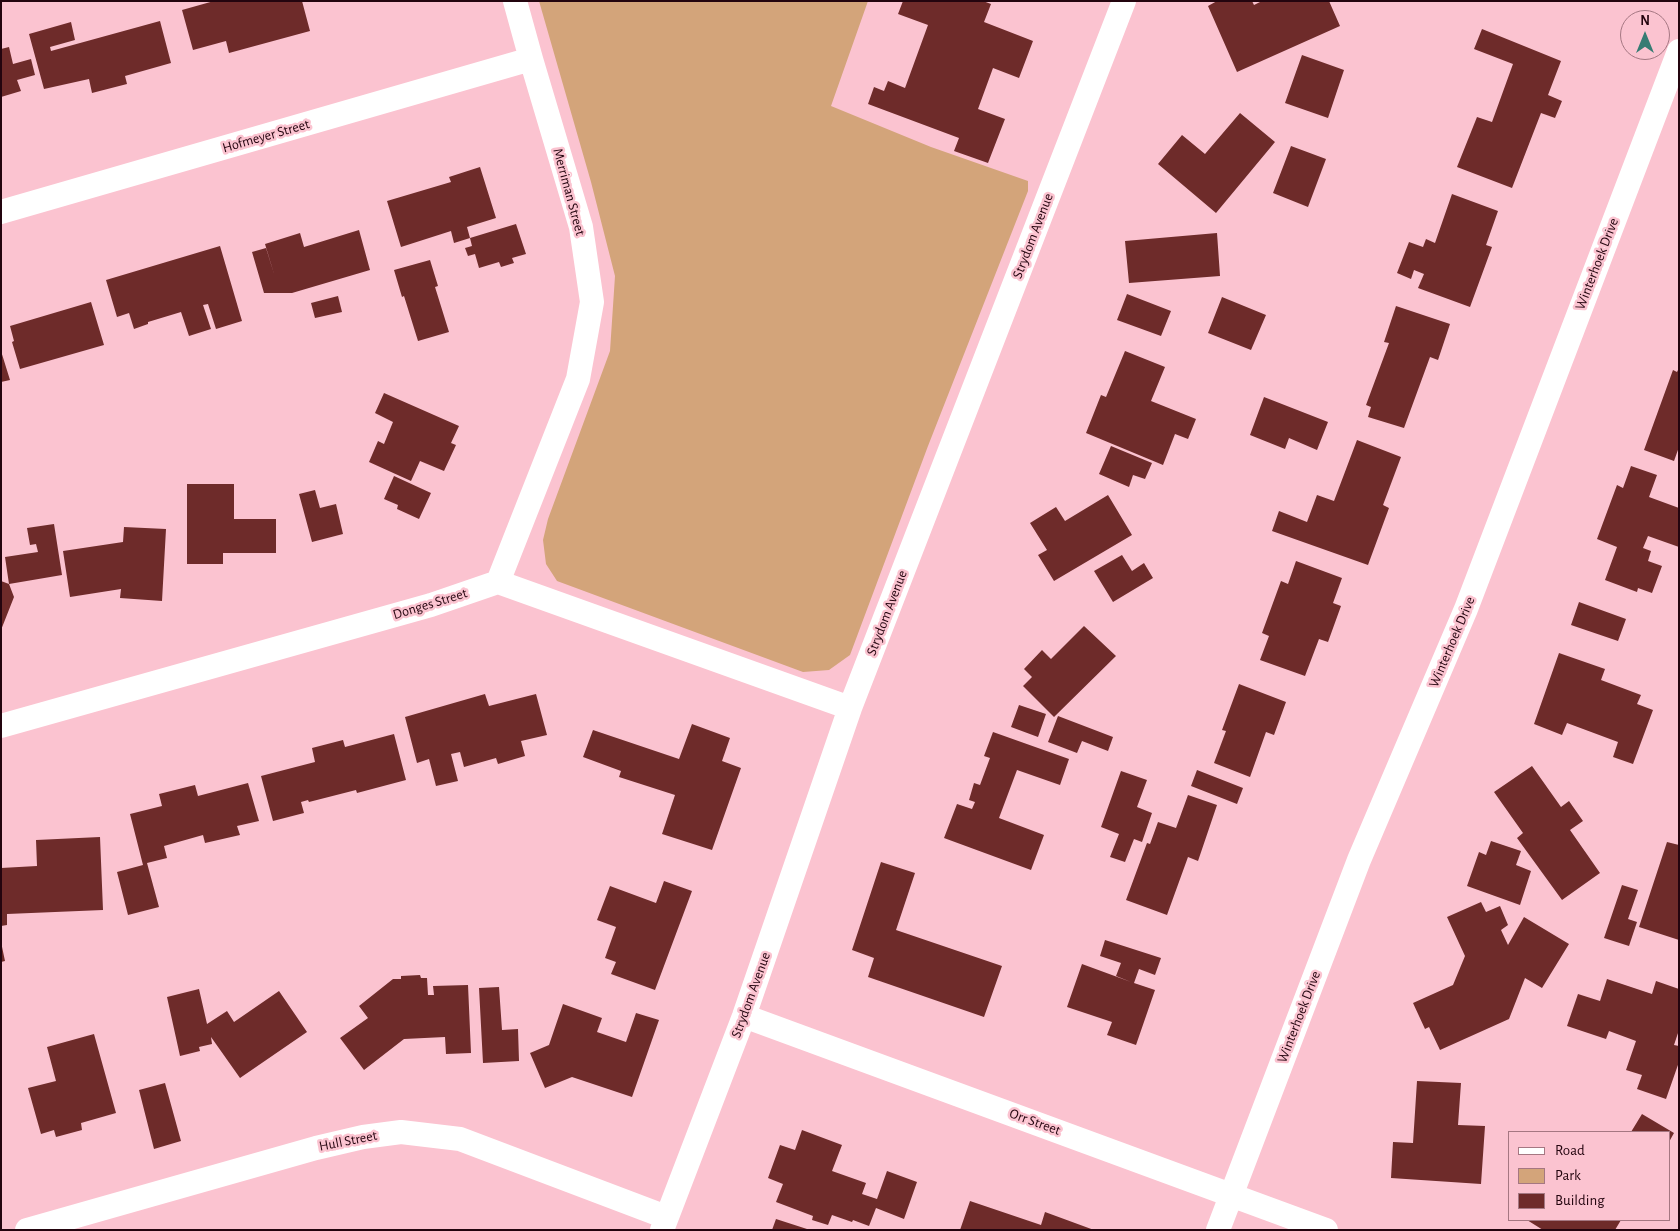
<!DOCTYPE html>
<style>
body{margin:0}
#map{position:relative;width:1680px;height:1231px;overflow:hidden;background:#fbc3d0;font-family:"Alegreya Sans",sans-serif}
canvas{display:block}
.frame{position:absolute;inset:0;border:2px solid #23040e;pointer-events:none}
.legend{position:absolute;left:1508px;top:1131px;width:162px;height:90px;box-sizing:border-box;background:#fbc3d0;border:1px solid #a57782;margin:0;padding:6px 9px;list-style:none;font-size:15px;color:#23040e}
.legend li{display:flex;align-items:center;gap:10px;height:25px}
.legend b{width:25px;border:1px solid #a57782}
.north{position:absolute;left:1620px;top:10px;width:50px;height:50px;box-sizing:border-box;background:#fbc3d0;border:1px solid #a57782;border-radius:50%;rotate:0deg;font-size:14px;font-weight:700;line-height:20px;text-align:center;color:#23040e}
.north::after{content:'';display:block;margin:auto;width:18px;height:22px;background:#367c73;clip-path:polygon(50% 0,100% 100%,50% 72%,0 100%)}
</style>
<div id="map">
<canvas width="1680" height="1231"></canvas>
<div class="frame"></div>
<ul class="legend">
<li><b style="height:6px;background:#fff"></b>Road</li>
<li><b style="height:14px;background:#d3a47a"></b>Park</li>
<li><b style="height:14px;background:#6e2b2a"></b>Building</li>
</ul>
<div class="north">N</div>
</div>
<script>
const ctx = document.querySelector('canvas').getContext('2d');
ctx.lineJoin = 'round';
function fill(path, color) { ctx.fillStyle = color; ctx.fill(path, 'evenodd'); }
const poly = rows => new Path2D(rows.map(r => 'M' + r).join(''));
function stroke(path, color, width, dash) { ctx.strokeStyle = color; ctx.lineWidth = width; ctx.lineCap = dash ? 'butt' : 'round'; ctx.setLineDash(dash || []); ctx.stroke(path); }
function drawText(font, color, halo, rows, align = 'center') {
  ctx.font = font + ' "Alegreya Sans",sans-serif'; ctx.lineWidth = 5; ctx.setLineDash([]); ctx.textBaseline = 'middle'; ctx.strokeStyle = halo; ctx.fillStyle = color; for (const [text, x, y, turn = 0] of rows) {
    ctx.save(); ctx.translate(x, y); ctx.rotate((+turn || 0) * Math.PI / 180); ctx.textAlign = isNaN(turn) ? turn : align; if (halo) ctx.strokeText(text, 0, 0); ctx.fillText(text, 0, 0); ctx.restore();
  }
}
const green = poly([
 [539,1,868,1,831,106,931,147,1028,181,1028,191,928,446,850,655,829,670,803,672,557,581,546,564,543,540,548,519,610,351,615,276,591,182]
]);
const building = poly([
 [214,1,302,1,310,31,229,53,226,41,193,50,182,10],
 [903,1,983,1,991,4,984,22,1033,41,1019,78,993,68,978,109,1005,119,988,163,954,151,959,138,868,104,874,87,884,91,888,81,905,88,928,25,898,14],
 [1217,1,1252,1,1254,5,1262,1,1329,1,1340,26,1237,72,1208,6],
 [160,21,171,63,125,76,127,84,92,93,89,79,44,89,29,34,71,22,75,40,50,47,51,51],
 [1482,29,1561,61,1548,95,1562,101,1555,118,1541,113,1512,188,1457,167,1477,117,1492,122,1513,64,1474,49],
 [9,47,13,64,31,59,35,75,17,80,21,91,1,97,1,49],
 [1302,55,1344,70,1328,118,1285,103],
 [1240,113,1275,142,1216,213,1158,164,1182,135,1205,154],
 [1291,146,1326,159,1308,207,1273,193],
 [480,167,496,218,467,227,470,238,454,243,451,231,401,247,387,201,451,182,449,177],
 [1452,194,1498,211,1486,245,1492,247,1470,307,1418,288,1424,274,1414,270,1411,279,1397,273,1409,242,1423,247,1426,239,1435,243],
 [516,224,526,254,512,258,514,263,501,267,499,262,479,268,475,254,468,256,465,248,472,246,470,238],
 [359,230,370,270,292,293,264,293,252,252,266,248,275,277,265,244,300,233,304,247],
 [1217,233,1220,276,1129,283,1125,241],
 [220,246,242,321,216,329,208,304,203,305,211,329,189,336,181,312,148,322,148,324,134,329,129,313,117,317,106,280],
 [430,260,438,286,435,287,449,332,418,341,404,296,402,297,394,270],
 [1127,294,1171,311,1161,336,1117,320],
 [338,296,342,312,315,318,311,303],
 [1222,297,1266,315,1251,350,1208,333],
 [91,302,104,345,20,369,12,342,14,341,10,326],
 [1396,306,1450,324,1438,360,1430,357,1404,428,1368,417,1371,407,1366,405,1389,343,1384,342],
 [1,351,10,380,1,382],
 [1125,351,1165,367,1151,401,1196,419,1188,439,1175,434,1163,465,1086,433,1101,395,1106,397],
 [1679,368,1679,447,1674,461,1644,450,1673,370,1677,372],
 [384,393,459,426,451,443,456,445,444,471,420,461,411,481,369,462,378,441,384,444,393,422,375,413],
 [1264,397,1328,422,1317,450,1289,438,1285,449,1250,435],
 [1357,440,1401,457,1383,505,1389,508,1368,565,1272,531,1279,511,1307,522,1317,495,1334,501],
 [1111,446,1152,463,1145,479,1133,475,1129,487,1099,474],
 [1631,466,1657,475,1649,497,1679,508,1679,547,1648,536,1643,548,1651,551,1648,561,1662,566,1652,593,1638,588,1637,592,1605,580,1617,547,1597,539,1617,485,1623,488],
 [394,476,431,493,419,519,397,509,398,505,384,499],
 [187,484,234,484,234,519,276,519,276,553,223,553,223,564,187,564],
 [315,490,320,508,336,504,343,534,312,542,299,494],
 [1108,495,1132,535,1054,581,1038,555,1047,550,1030,523,1056,507,1065,521],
 [54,524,62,575,9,584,14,597,1,630,1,581,9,584,5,557,38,552,36,544,30,545,27,528],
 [124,527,166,529,162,601,120,598,121,589,70,597,63,551,123,542],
 [1122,555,1132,571,1144,563,1153,578,1113,602,1094,571],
 [1296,561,1342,578,1333,603,1341,606,1328,642,1319,639,1305,676,1260,660,1269,636,1262,633,1281,581,1288,584],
 [1579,602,1626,619,1618,641,1571,625],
 [1084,626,1116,656,1054,717,1023,686,1032,677,1024,669,1042,650,1051,659],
 [1559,653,1605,669,1601,680,1641,695,1637,704,1653,710,1633,764,1613,757,1618,742,1567,723,1562,735,1534,724],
 [1239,684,1286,702,1274,735,1266,732,1250,777,1214,763,1226,731,1222,730],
 [485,694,489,706,536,694,547,735,521,741,525,756,498,764,496,758,464,767,460,752,451,754,458,781,436,786,429,759,417,763,405,717],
 [1019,705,1046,714,1038,737,1011,727],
 [1058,716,1113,737,1108,751,1082,741,1077,753,1048,742],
 [692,724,730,738,722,761,741,768,712,850,662,834,675,795,619,777,621,771,583,757,593,730,679,759],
 [993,732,1069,759,1060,785,1017,770,999,818,1044,835,1031,870,944,838,957,804,972,809,975,802,969,800,974,783,980,785,990,758,984,756],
 [394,734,406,780,357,793,356,790,309,802,308,800,301,802,304,813,273,821,261,776,315,762,312,748,343,740,345,747],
 [1532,766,1561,807,1569,801,1583,821,1570,830,1600,873,1562,900,1517,838,1523,833,1494,792],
 [1197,770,1243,788,1237,804,1191,786],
 [1121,771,1147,780,1137,807,1152,813,1142,842,1134,839,1125,862,1110,857,1119,834,1101,827],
 [248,783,259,821,237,826,240,835,205,843,203,835,164,846,167,858,147,863,159,907,128,915,117,872,143,865,130,814,162,806,159,794,195,785,198,796],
 [1188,795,1217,805,1198,861,1188,857,1167,915,1126,900,1147,843,1150,844,1158,822,1176,828],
 [100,837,103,910,7,914,7,925,1,926,1,868,37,866,36,840],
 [1491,841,1521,851,1516,865,1531,871,1520,905,1467,886,1479,852,1486,855],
 [1667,842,1679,845,1679,940,1639,927],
 [881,862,915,873,896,930,1002,966,984,1017,868,977,874,958,852,950],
 [664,881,692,891,655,990,611,974,616,962,605,958,616,927,597,920,610,886,656,903],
 [1622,885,1638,890,1628,919,1637,922,1629,946,1604,938],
 [1481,902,1486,912,1500,906,1508,925,1501,930,1508,945,1524,917,1569,944,1542,988,1525,978,1509,1019,1440,1050,1429,1027,1425,1029,1413,1003,1453,985,1465,956,1447,917],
 [1105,940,1161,958,1155,975,1139,969,1134,983,1155,990,1136,1045,1107,1035,1112,1022,1067,1007,1082,964,1131,982,1116,976,1121,963,1100,956],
 [1,942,5,961,1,962],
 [420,975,421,978,427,978,428,995,434,995,433,986,468,985,471,1053,446,1054,445,1037,404,1039,364,1070,340,1038,368,1018,359,1006,393,979,401,979,401,976],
 [1607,979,1652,994,1656,981,1679,989,1679,1030,1674,1045,1679,1046,1679,1062,1666,1099,1637,1089,1642,1075,1626,1070,1636,1041,1609,1031,1606,1039,1567,1026,1578,994,1600,1001],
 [499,987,502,1030,518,1029,519,1061,483,1063,479,988],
 [199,989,207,1024,227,1011,234,1022,279,991,307,1032,240,1078,211,1037,212,1044,199,1047,200,1051,180,1056,167,997],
 [563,1004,602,1018,597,1032,626,1042,636,1013,659,1020,632,1097,572,1077,545,1088,530,1053,549,1045],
 [94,1034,116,1113,81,1123,82,1130,56,1137,54,1130,41,1134,28,1088,56,1081,47,1047],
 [1417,1081,1461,1083,1458,1125,1485,1126,1481,1184,1391,1178,1393,1142,1413,1143],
 [165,1083,181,1141,154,1149,139,1090],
 [1642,1114,1674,1133,1669,1142,1669,1132,1631,1132],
 [802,1130,842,1145,832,1171,866,1183,862,1194,877,1199,887,1171,917,1182,904,1219,876,1208,869,1226,853,1220,852,1222,832,1215,828,1225,812,1220,813,1216,776,1202,783,1184,768,1178,780,1145,795,1150],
 [970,1201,1041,1225,1045,1212,1094,1230,960,1230],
 [776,1219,807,1229,807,1230,772,1230],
 [1527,1220,1621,1220,1615,1230,1543,1230]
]);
const minor = poly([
 [1,212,531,59],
 [498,582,578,379,592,302,581,227,531,59,515,1],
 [1,726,431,605,498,582,850,708],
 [744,1016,1326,1230],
 [27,1230,316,1148,363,1137,401,1132,460,1139,666,1217],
 [662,1230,744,1016,850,708,1124,1],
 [1218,1230,1359,860,1466,609,1679,51]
]);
const streetNames = [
 ["Hofmeyer Street",266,136,-16],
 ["Merriman Street",569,192,75],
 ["Strydom Avenue",1033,236,-69],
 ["Winterhoek Drive",1597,264,-69],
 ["Donges Street",430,604,-17],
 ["Strydom Avenue",887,613,-69],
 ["Winterhoek Drive",1452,642,-67],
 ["Strydom Avenue",751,995,-70],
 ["Winterhoek Drive",1299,1017,-69],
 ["Orr Street",1035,1122,20],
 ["Hull Street",348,1141,-11]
];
fill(green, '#d3a47a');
fill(building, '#6e2b2a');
stroke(minor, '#fff', 24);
drawText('14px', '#23040e', '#fbc3d0', streetNames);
</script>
